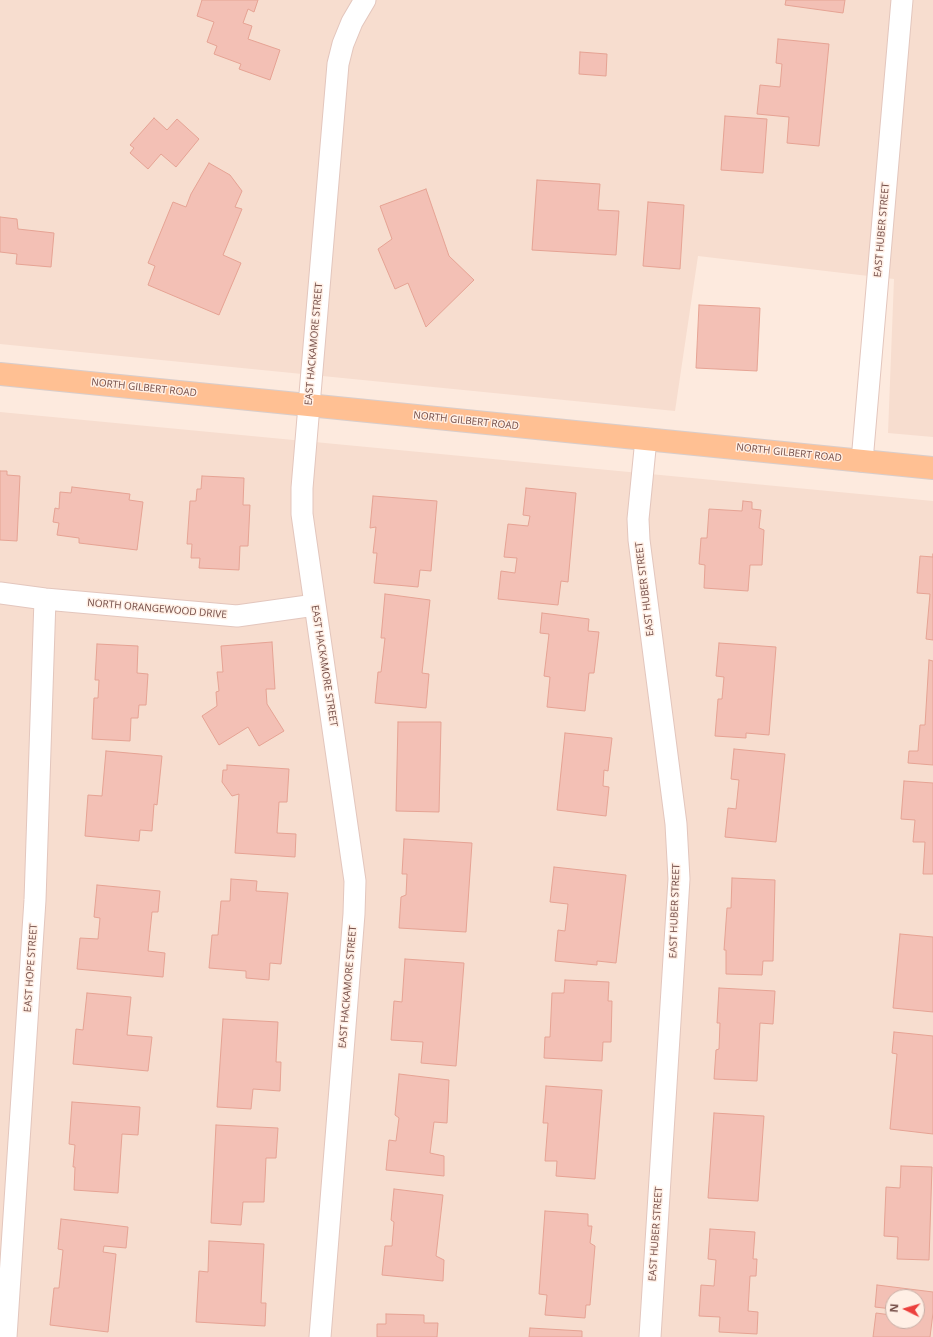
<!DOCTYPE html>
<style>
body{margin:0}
#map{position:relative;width:933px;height:1337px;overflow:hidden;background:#fdeade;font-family:"Open Sans",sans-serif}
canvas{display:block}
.north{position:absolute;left:885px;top:1289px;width:40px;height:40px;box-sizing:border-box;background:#ffefe5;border:1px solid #c7aea5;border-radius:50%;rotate:275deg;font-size:11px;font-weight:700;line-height:16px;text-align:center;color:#734c46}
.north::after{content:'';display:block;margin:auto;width:14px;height:18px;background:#ec403d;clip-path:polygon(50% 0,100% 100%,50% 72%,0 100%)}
</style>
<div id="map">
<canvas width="933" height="1337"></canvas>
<div class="north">N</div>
</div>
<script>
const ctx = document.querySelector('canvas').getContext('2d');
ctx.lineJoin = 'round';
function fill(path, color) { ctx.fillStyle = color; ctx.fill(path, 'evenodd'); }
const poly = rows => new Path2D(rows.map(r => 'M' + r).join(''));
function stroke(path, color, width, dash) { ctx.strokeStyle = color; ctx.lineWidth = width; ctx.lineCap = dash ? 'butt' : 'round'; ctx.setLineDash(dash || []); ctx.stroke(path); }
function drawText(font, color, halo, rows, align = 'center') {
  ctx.font = font + ' "Open Sans",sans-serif'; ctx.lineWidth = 3; ctx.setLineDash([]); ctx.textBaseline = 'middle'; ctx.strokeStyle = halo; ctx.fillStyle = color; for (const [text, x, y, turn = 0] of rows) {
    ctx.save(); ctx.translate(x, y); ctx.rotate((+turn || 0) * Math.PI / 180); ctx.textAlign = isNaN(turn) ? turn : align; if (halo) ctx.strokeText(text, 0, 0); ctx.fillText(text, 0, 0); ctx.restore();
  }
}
const residential = poly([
 [0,0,933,0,933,437,888,433,894,279,698,256,675,411,0,344],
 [0,412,933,501,933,1337,0,1337],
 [893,1297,917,1297,917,1321,893,1321]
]);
const building = poly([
 [202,0,258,0,254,12,248,9,243,23,252,26,248,39,280,50,270,80,239,69,241,64,214,54,217,46,207,42,214,22,197,16,202,0],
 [786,0,845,0,843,13,785,5,786,0],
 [778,39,829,44,819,146,787,143,789,117,757,114,760,85,780,87,782,64,776,63,778,39],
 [580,52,607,54,606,76,579,74,580,52],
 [725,116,767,119,763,173,721,170,725,116],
 [154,118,167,130,177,119,199,139,176,167,161,154,148,169,130,153,134,148,130,145,154,118],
 [209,163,230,175,242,191,235,207,242,209,223,255,241,263,219,315,148,285,155,266,148,263,173,202,186,207,191,194,209,163],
 [537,180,600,184,598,210,619,211,616,255,532,250,537,180],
 [426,189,449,256,474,280,426,327,408,283,395,289,378,249,392,239,380,206,426,189],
 [648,202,684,205,680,269,643,266,648,202],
 [0,217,17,219,18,229,54,233,51,267,16,264,17,254,0,252,0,217],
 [699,305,760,308,757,371,696,368,699,305],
 [0,471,7,471,7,475,20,476,17,541,0,540,0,471],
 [202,476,244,478,243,505,250,505,248,546,240,546,239,570,199,568,200,558,191,558,192,544,187,544,190,501,196,501,197,489,201,489,202,476],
 [72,487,130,494,129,500,143,502,137,550,79,543,79,538,57,535,59,523,53,522,55,508,59,509,60,492,71,493,72,487],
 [526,488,576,493,568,582,561,581,558,605,498,599,501,571,515,573,517,558,504,557,508,524,528,526,530,516,523,515,526,488],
 [373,496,437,501,431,571,420,570,418,587,374,583,377,553,373,553,376,527,370,528,373,496],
 [743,501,752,502,752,509,761,510,759,528,764,530,762,565,750,565,748,591,704,588,705,565,699,564,701,538,707,538,709,509,742,511,743,501],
 [933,554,933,640,926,639,930,594,917,593,920,556,933,557,933,554],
 [385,594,430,600,422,673,429,674,426,708,375,703,378,672,381,672,385,638,381,638,385,594],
 [542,613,589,619,588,631,599,632,594,673,589,673,585,711,547,707,550,677,544,676,549,634,540,633,542,613],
 [272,642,275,689,266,689,267,704,284,731,259,746,248,727,219,745,202,716,217,706,216,692,219,691,217,672,223,672,221,646,272,642],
 [719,643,776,647,769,735,746,733,746,738,715,736,718,699,722,699,724,677,716,676,719,643],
 [97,644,138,646,137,673,148,674,146,705,139,705,138,718,131,718,130,741,92,739,94,698,98,698,99,680,95,680,97,644],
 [929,660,933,661,933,765,908,763,909,751,918,751,920,725,925,725,929,660],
 [398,722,441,722,439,812,396,811,398,722],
 [565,733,612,738,608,771,604,770,603,786,609,787,606,816,557,810,565,733],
 [734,749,785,754,776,842,725,837,728,808,736,809,739,780,731,779,734,749],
 [106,751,162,756,157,805,154,804,152,831,140,830,139,841,85,836,88,795,102,796,106,751],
 [227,765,289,769,287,802,279,802,277,833,296,834,295,857,235,853,239,794,232,796,222,782,223,770,227,770,227,765],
 [904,781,933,783,933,874,923,874,925,842,913,842,915,820,901,819,904,781],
 [404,839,472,843,466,932,399,928,401,897,406,895,407,874,402,874,404,839],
 [554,867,626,875,616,963,597,961,597,965,555,961,558,930,565,931,568,904,550,902,554,867],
 [732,878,775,880,773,961,763,961,762,975,726,974,726,950,724,950,727,908,731,908,732,878],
 [231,879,257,881,256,891,288,893,281,964,270,963,269,980,246,978,246,971,209,968,212,935,218,935,221,901,230,901,231,879],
 [97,885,160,891,158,912,152,912,148,951,165,953,163,977,77,969,80,938,98,939,100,918,94,917,97,885],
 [900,934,933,937,933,1012,893,1008,900,934],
 [405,959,464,963,456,1066,421,1063,423,1042,391,1040,394,1001,402,1002,405,959],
 [565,980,609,982,608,1001,612,1001,611,1042,603,1042,602,1061,544,1058,545,1037,550,1037,552,993,564,993,565,980],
 [719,988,775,991,773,1024,760,1023,757,1081,714,1079,716,1050,719,1049,720,1023,717,1023,719,988],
 [87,993,131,997,127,1035,152,1037,148,1071,73,1064,76,1029,83,1030,87,993],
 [223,1019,278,1022,276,1062,281,1062,280,1091,253,1089,251,1109,217,1107,223,1019],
 [894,1032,933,1036,933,1134,890,1129,897,1054,892,1053,894,1032],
 [399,1074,449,1080,447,1123,434,1122,430,1153,444,1156,444,1176,386,1170,389,1140,396,1141,399,1118,395,1115,399,1074],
 [546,1086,602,1090,595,1179,556,1176,557,1161,545,1161,548,1123,543,1123,546,1086],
 [72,1102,140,1107,138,1135,122,1134,118,1193,74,1190,75,1167,73,1167,75,1145,69,1144,72,1102],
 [714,1113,764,1116,758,1201,708,1198,714,1113],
 [216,1125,278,1128,276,1158,266,1158,264,1202,243,1202,241,1225,211,1223,216,1125],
 [901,1166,932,1167,929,1260,897,1259,898,1237,884,1236,886,1187,900,1188,901,1166],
 [394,1189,443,1195,436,1256,444,1260,443,1281,382,1275,385,1246,392,1246,394,1222,391,1220,394,1189],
 [545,1211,588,1214,588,1226,592,1226,590,1243,595,1246,590,1305,586,1305,585,1318,545,1315,547,1295,539,1294,545,1211],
 [61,1219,128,1227,126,1248,104,1246,103,1252,116,1254,108,1332,50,1325,54,1288,59,1288,63,1250,58,1249,61,1219],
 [710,1229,755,1232,753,1259,757,1259,756,1276,750,1276,748,1311,758,1312,757,1334,719,1332,720,1317,699,1316,701,1285,714,1286,716,1260,708,1259,710,1229],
 [209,1241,264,1244,261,1303,266,1303,265,1326,196,1322,199,1271,208,1272,209,1241],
 [877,1285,933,1292,933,1313,930,1337,873,1337,876,1313,891,1315,892,1309,875,1307,877,1285],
 [893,1297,917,1297,917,1321,893,1321,893,1297],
 [386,1314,424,1315,424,1323,438,1323,437,1337,377,1337,377,1324,386,1324,386,1314],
 [530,1328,582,1331,582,1337,529,1337,530,1328]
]);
const street = poly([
 [646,439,638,519,639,540,676,824,679,879,650,1337],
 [862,461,902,0],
 [0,593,45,599,237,616,315,605],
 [6,1337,35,900,45,599],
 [320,1337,354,914,355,881,305,535,302,514,302,488,338,64,343,44,352,22,365,0]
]);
const primary = poly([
 [0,374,933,468]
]);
const streetNames = [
 ["EAST HUBER STREET",882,230,-85],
 ["EAST HACKAMORE STREET",314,344,-85],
 ["NORTH GILBERT ROAD",144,388,6],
 ["NORTH GILBERT ROAD",466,421,6],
 ["NORTH GILBERT ROAD",789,453,6],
 ["EAST HUBER STREET",645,589,-97],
 ["NORTH ORANGEWOOD DRIVE",157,609,5],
 ["EAST HACKAMORE STREET",324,666,81],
 ["EAST HUBER STREET",675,911,-88],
 ["EAST HOPE STREET",31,968,-86],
 ["EAST HACKAMORE STREET",348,987,-85],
 ["EAST HUBER STREET",656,1234,-86]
];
fill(residential, '#f7ddcf');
fill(building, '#f3c0b5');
stroke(building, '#e6a394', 1);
stroke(street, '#e3c6bd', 23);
stroke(primary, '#d8cdcb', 24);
stroke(street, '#fff', 21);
stroke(primary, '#ffc093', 22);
drawText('10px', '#734c46', '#ffefe5', streetNames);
</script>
